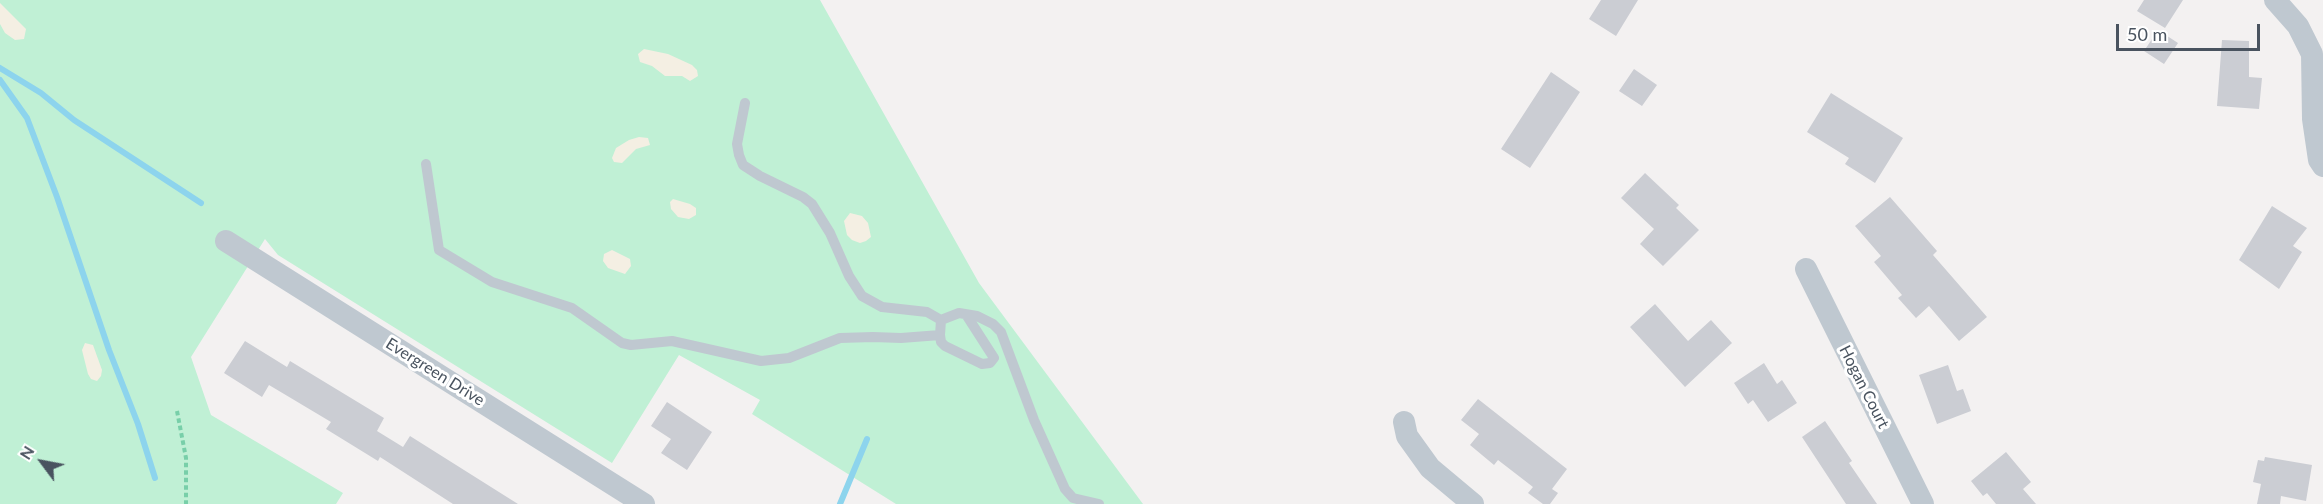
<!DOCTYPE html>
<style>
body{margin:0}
#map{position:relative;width:2323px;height:504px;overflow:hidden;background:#f3f1f1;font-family:Lato,sans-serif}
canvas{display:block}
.north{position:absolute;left:12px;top:432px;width:60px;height:60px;-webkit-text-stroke:4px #fff;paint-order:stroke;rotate:302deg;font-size:16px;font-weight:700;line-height:24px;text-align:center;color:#49535f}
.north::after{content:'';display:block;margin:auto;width:21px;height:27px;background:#49535f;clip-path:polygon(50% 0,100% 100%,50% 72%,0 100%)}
.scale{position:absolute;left:2116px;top:24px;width:144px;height:27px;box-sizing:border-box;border:3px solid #49535f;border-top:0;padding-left:8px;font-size:18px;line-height:21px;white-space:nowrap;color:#49535f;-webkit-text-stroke:4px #fff;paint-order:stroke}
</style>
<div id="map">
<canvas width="2323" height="504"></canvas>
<div class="north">N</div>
<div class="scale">50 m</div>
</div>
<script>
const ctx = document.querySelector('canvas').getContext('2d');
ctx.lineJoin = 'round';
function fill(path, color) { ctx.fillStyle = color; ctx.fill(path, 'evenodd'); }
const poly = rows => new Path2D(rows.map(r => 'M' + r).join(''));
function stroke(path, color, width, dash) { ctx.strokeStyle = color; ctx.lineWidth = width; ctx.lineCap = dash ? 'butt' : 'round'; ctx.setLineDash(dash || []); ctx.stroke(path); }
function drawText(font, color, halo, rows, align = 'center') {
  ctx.font = font + ' Lato,sans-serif'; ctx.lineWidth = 6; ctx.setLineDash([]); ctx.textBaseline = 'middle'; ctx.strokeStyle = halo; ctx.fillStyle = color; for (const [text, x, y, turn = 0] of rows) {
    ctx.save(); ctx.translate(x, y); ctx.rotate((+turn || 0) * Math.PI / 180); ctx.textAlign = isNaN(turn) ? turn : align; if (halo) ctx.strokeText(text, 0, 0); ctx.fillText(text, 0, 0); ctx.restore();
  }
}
const green = poly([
 [0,0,820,0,979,283,1143,504,896,504,752,414,760,400,679,355,612,463,278,255,265,239,191,357,211,415,343,493,336,504,0,504]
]);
const sand = poly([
 [0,3,26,29,24,39,15,40,5,33,0,24],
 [644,49,668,54,692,65,697,70,698,76,690,81,682,76,665,76,652,66,640,62,638,54],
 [639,137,648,138,650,145,636,149,622,163,614,162,612,158,616,148,629,140],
 [673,199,690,204,696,208,696,215,689,219,678,217,671,209,670,202],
 [850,213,862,216,868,223,871,237,866,241,860,243,852,240,847,235,844,221],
 [612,250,630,259,631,266,625,274,608,268,603,261,604,254],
 [85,343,93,345,102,370,101,376,97,381,91,379,88,374,82,350]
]);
const stream = poly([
 [0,68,41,93,74,120,201,203],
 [0,80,27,118,57,197,109,350,138,424,155,478],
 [840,504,867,439]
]);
const building = poly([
 [1601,0,1638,0,1616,36,1589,19],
 [2144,0,2183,0,2165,28,2137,11],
 [2158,30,2178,43,2164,64,2144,51],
 [2222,40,2249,41,2249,77,2262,78,2259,109,2217,106],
 [1634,69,1657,85,1642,106,1619,91],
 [1551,72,1580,92,1530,168,1501,149],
 [1831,93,1903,138,1875,183,1845,164,1849,158,1807,132],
 [1645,173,1679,205,1676,208,1699,230,1663,266,1640,244,1654,229,1621,198],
 [1890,197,1937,251,1933,255,1987,317,1959,341,1929,306,1916,318,1898,298,1902,295,1874,262,1881,256,1855,226],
 [2272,206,2307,228,2293,246,2302,252,2279,289,2239,260],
 [1655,304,1688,341,1711,320,1732,343,1685,387,1630,327],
 [245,341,287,367,290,361,384,418,377,431,403,447,410,436,518,504,453,504,380,457,378,461,326,429,331,422,269,385,262,397,224,373],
 [1764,363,1777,384,1782,380,1797,403,1768,422,1753,400,1748,404,1734,383],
 [1948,365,1957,391,1963,389,1971,411,1937,424,1919,375],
 [1478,399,1567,469,1552,489,1558,493,1550,504,1543,504,1528,493,1533,487,1498,460,1494,465,1470,445,1479,434,1461,420],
 [667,402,712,432,687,470,661,453,671,439,651,426],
 [1825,421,1852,461,1849,463,1877,504,1846,504,1802,437],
 [2006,452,2031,482,2023,489,2036,504,1996,504,1987,493,1983,496,1971,481],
 [2265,457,2312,465,2306,501,2281,496,2280,504,2257,504,2261,484,2253,482,2258,460,2264,461]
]);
const path = poly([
 [177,411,186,458,186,504]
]);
const lane = poly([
 [745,103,737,144,739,155,743,165,760,176,803,197,812,204,830,233,849,276,862,296,882,307,927,312,941,320],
 [426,164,439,250,492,282,572,308,622,343,631,345,672,341,761,361,789,358,840,338,873,337,901,338,940,335],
 [941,320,959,313,977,316,993,324,1001,332,1034,420,1065,489,1073,498,1099,504],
 [941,320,940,335,941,342,945,346,982,364,990,363,994,358,967,316]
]);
const street = poly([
 [2275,0,2298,26,2312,54,2313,119,2319,160,2323,166],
 [226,241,644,504],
 [1806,269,1923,504],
 [1404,422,1407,436,1430,468,1473,504]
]);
const streetNames = [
 ["Evergreen Drive",435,372,32],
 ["Hogan Court",1864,387,63]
];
fill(green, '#c0f0d5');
fill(sand, '#f4efe3');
stroke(stream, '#8dd4ed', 6);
fill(building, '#cbcdd3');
stroke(path, '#78cfa9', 4, [4.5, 3]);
stroke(lane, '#bfc8d0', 10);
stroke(street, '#bfc8d0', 22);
drawText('16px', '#49535f', '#fff', streetNames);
</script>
